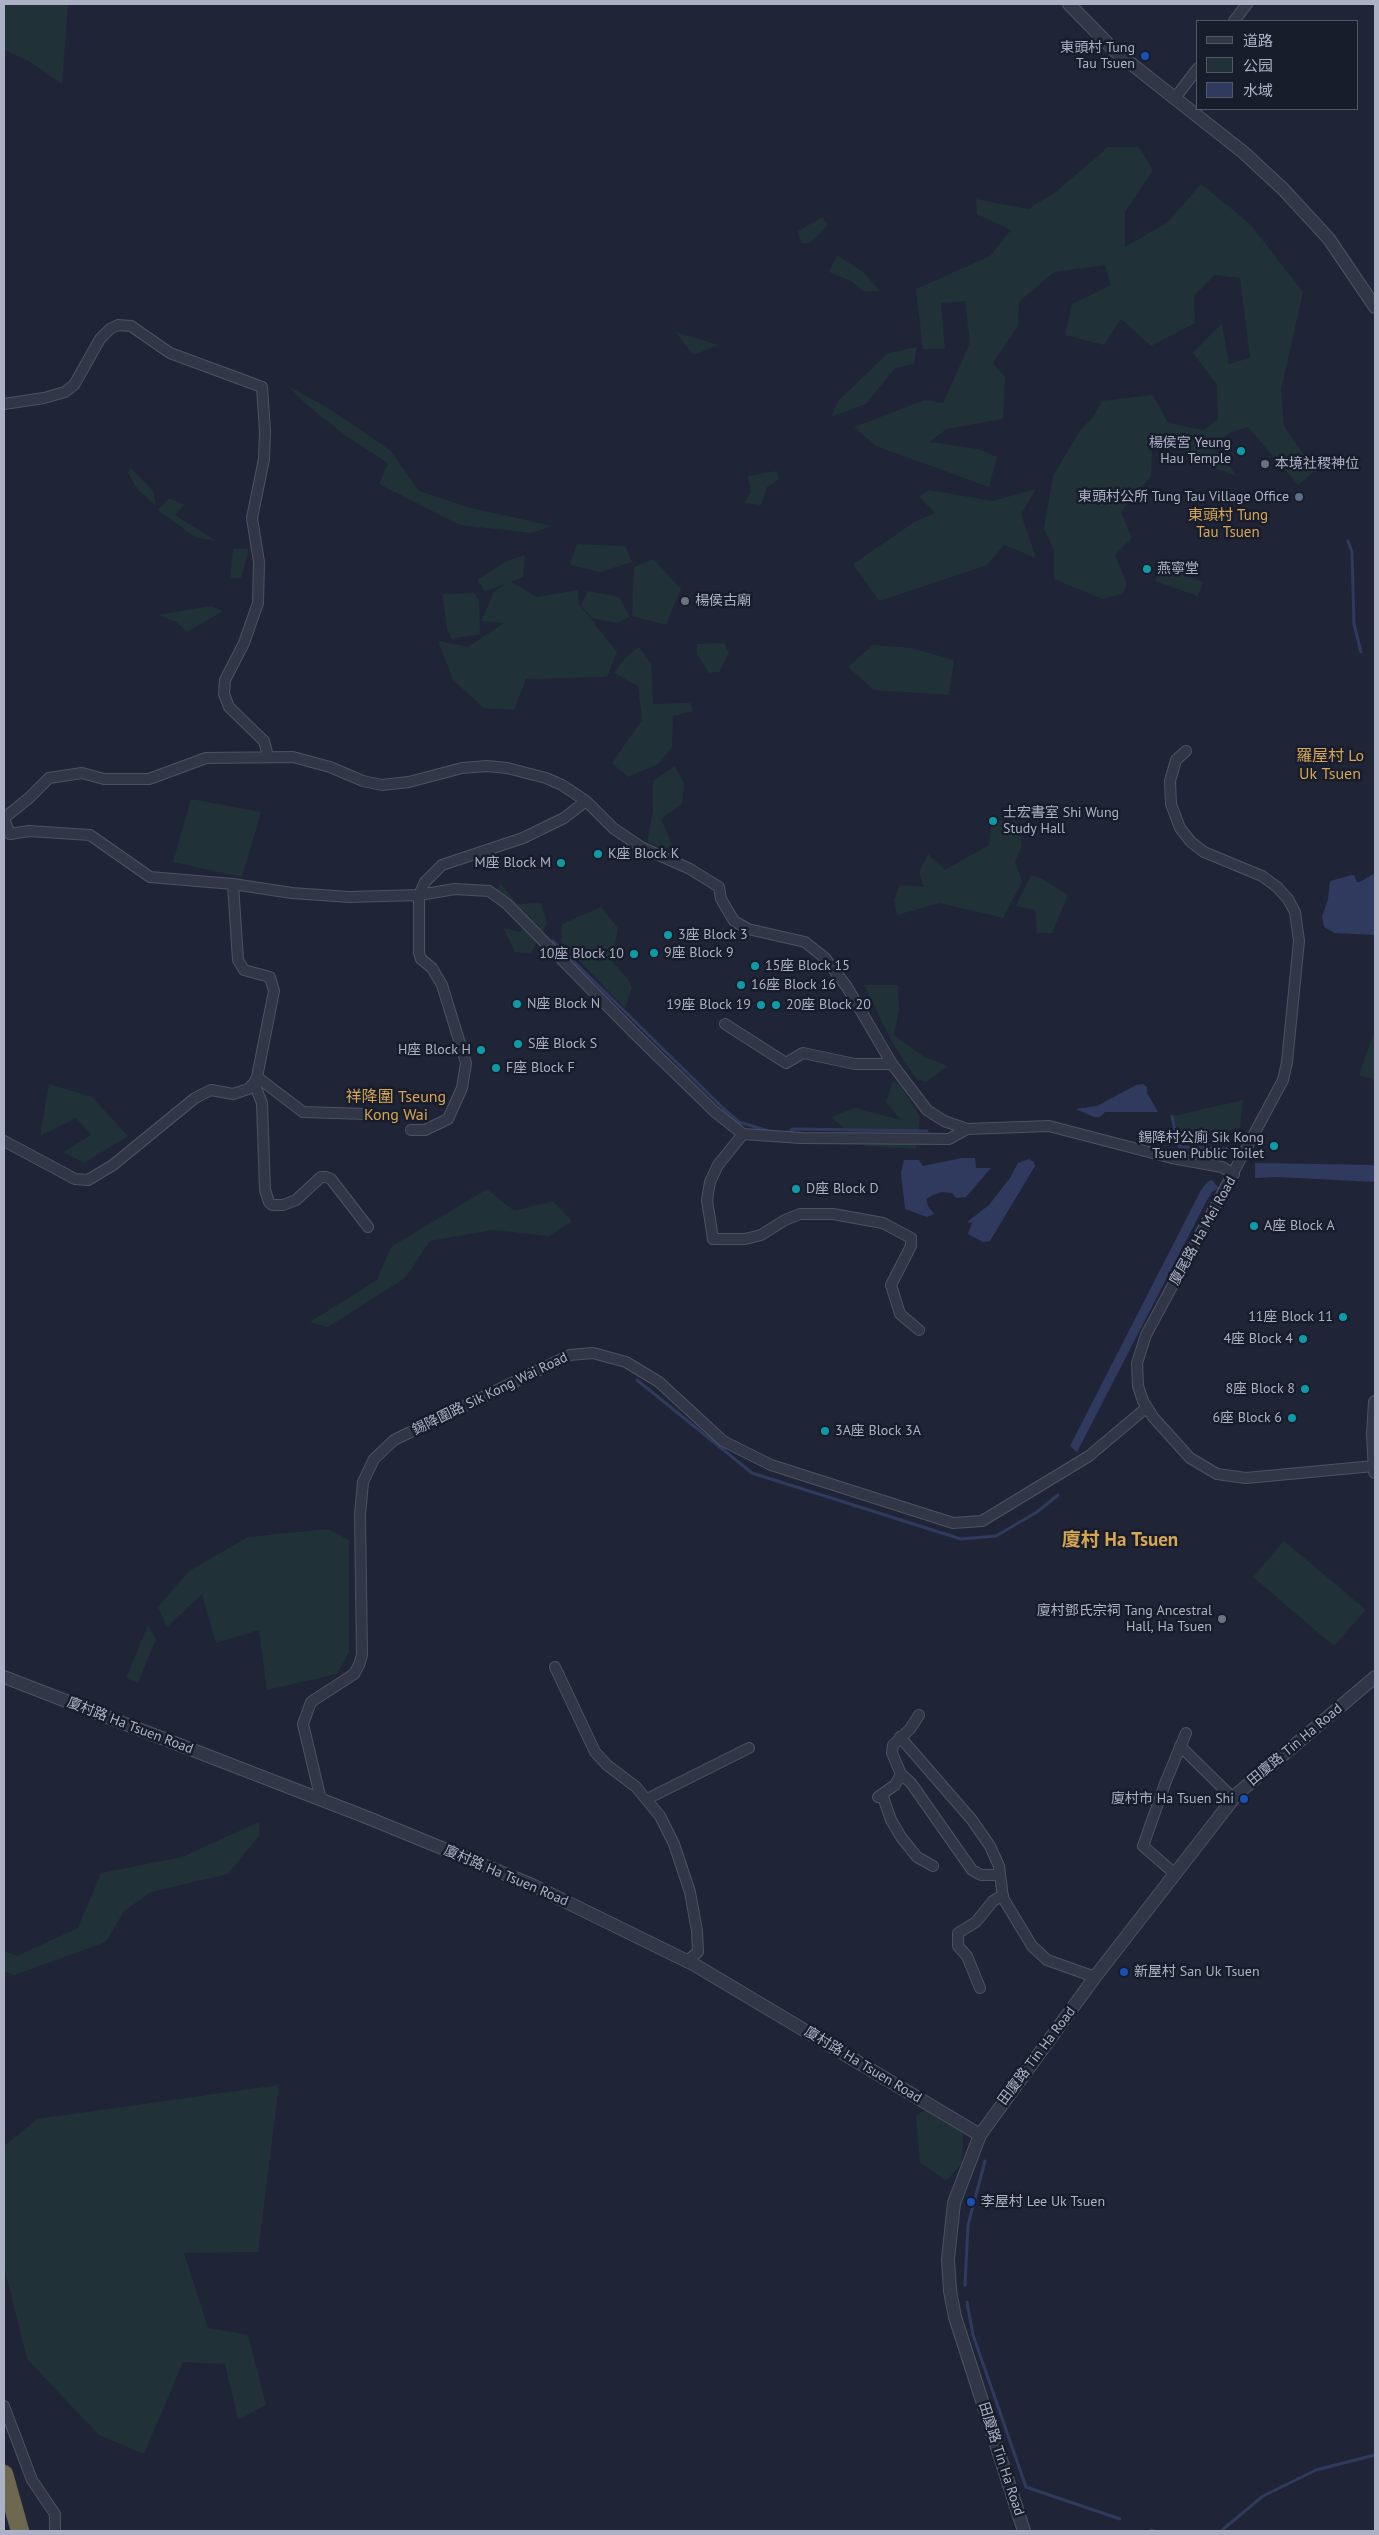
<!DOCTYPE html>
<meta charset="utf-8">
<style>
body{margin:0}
#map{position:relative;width:1379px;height:2535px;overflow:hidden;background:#1f2537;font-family:"PT Sans","Noto Sans SC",sans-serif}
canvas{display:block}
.frame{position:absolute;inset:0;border:5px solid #acb1c5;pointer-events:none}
.legend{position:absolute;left:1196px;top:20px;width:162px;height:90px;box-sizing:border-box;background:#181d2c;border:1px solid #535869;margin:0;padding:6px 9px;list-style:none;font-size:15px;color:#acb1c5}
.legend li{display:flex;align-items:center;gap:10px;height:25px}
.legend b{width:25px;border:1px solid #535869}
</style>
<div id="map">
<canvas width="1379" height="2535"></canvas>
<div class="frame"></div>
<ul class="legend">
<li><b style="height:6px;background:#323748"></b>道路</li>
<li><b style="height:14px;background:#213138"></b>公园</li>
<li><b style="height:14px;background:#303a5e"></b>水域</li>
</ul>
</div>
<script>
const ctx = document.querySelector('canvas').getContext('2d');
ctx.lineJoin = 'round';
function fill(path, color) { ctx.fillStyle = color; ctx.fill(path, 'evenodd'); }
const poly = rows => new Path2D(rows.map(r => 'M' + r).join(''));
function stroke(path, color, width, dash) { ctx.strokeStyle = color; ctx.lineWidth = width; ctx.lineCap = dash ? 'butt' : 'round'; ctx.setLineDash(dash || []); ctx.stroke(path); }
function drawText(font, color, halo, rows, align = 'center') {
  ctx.font = font + ' "PT Sans","Noto Sans SC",sans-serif'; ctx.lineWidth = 5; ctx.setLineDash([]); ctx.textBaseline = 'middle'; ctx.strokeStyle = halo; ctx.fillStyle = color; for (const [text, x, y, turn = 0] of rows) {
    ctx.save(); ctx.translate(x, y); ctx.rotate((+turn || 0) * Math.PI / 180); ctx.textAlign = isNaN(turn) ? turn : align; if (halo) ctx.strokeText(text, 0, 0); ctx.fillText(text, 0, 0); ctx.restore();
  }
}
const green = poly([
 [4,4,68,4,62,84,29,61,4,50],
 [1108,147,1139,147,1153,170,1125,212,1125,247,1168,222,1201,184,1250,224,1303,292,1281,390,1284,426,1315,471,1298,485,1248,427,1232,432,1211,444,1237,476,1191,460,1183,446,1152,450,1151,476,1121,512,1132,538,1115,555,1127,584,1122,594,1103,599,1054,579,1054,550,1044,529,1053,476,1081,429,1093,417,1102,401,1153,395,1168,423,1204,430,1218,419,1217,385,1193,353,1222,323,1229,364,1250,358,1240,278,1215,275,1194,296,1195,323,1151,346,1121,319,1104,345,1065,335,1072,304,1111,285,1105,265,1054,272,1019,302,1018,326,993,363,1005,377,1003,419,946,429,930,442,978,449,997,457,989,487,876,446,854,427,925,400,943,403,970,343,965,301,941,303,945,349,923,349,916,289,990,256,1011,230,977,214,976,199,1028,209,1056,192],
 [822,217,828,225,810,243,801,243,798,231],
 [837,255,863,272,880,291,862,291,853,282,829,272],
 [676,332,718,345,696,354,692,354],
 [917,347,914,364,895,368,866,404,831,417,838,401,888,353],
 [288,386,328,408,390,450,419,491,467,507,552,526,531,533,460,525,379,484,388,463,346,436,306,404],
 [131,468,154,492,155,505,138,490,128,473],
 [777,471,779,479,767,487,761,505,744,503,751,492,748,476],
 [1036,489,1021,514,1036,558,1004,545,987,565,879,601,853,564,916,521,935,513,919,497,929,490,993,501],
 [169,498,184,505,175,515,216,541,195,537,158,510],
 [577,544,625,546,632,562,600,572,570,565],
 [233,549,249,549,241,578,230,579],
 [525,555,523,577,511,582,537,597,578,590,579,604,617,652,607,677,526,679,514,710,484,708,453,680,438,641,468,647,504,623,481,621,494,592,505,584,485,591,477,580,505,562],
 [653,559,681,589,666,625,632,616,634,567],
 [1160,567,1203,582,1198,596,1155,581],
 [588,591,619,597,630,617,617,623,592,618,581,605],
 [474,593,479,600,480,634,452,639,447,630,442,594],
 [211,606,223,611,187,632,176,622,158,615],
 [724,643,729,653,719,672,709,673,697,654,697,644],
 [873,645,911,648,954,660,949,695,874,690,848,667],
 [639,647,651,664,653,704,690,703,693,711,673,716,672,747,658,764,628,777,612,763,642,720,638,686,614,673,626,657],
 [675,766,684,784,682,804,661,819,676,853,647,842,653,811,653,781],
 [191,799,261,812,242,877,173,862],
 [992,820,1018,822,1022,847,1015,861,1022,882,1003,918,940,903,897,915,894,900,900,885,924,887,919,872,928,854,945,870,989,845],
 [1031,875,1041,878,1068,895,1052,933,1037,933,1035,910,1016,906],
 [501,884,517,904,541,903,547,924,531,953,515,952,503,928,521,932,526,916,497,889],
 [601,907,618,928,612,961,628,979,632,988,625,1008,561,942,562,924],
 [864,985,898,985,899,1010,894,1035,924,1057,948,1066,926,1082,916,1079,892,1042],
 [1375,1029,1375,1080,1359,1075],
 [893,1081,901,1086,920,1117,916,1149,865,1146,831,1117,855,1108,901,1120,886,1102],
 [49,1084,92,1097,128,1136,84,1163,63,1152,91,1135,76,1118,40,1136],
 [1243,1100,1240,1128,1181,1142,1173,1116],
 [487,1189,514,1211,553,1201,572,1221,549,1236,493,1230,430,1241,405,1278,328,1327,310,1322,377,1280,391,1247],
 [328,1529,349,1540,349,1652,337,1674,267,1690,259,1630,216,1643,202,1594,167,1627,158,1607,189,1571,248,1537],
 [1284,1541,1366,1610,1334,1646,1253,1577],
 [148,1625,156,1639,138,1683,126,1678],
 [259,1822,259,1836,228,1874,151,1892,124,1911,106,1942,14,1975,4,1971,4,1951,17,1956,78,1928,101,1873,182,1857],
 [279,2085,258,2252,184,2253,208,2328,248,2335,266,2405,238,2420,225,2364,183,2362,144,2454,99,2435,27,2359,4,2266,4,2146,37,2119],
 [926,2110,963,2133,962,2163,946,2181,920,2162,916,2115]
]);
const water = poly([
 [1375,873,1375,935,1335,933,1324,927,1322,917,1328,899,1330,881,1352,875,1354,875,1357,882,1360,882],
 [1143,1084,1147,1087,1147,1093,1158,1112,1105,1112,1100,1117,1094,1117,1076,1109,1097,1106,1136,1085],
 [962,1158,975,1158,976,1168,991,1168,966,1197,956,1198,952,1193,942,1192,933,1195,926,1199,928,1206,934,1214,927,1217,905,1209,901,1173,904,1160,919,1160,923,1166],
 [1029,1159,1034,1162,1035,1166,990,1241,983,1242,968,1234,972,1223,967,1222,989,1205,1010,1178,1018,1163],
 [1255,1163,1375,1165,1375,1182,1277,1177,1255,1178],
 [1212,1180,1219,1188,1212,1192,1206,1202,1077,1452,1070,1446,1201,1190,1207,1182]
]);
const stream = poly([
 [1348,541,1352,552,1354,624,1361,652],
 [553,941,724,1109,739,1122,775,1133],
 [1172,1116,1178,1145,1181,1147,1229,1149],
 [786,1132,792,1132,792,1129,927,1131],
 [637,1380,752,1473,961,1539,996,1536,1037,1512,1058,1495],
 [965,2285,968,2225,985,2161],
 [967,2302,973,2335,1026,2487,1120,2519],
 [1151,2530,1154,2531],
 [1221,2531,1263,2496,1316,2470,1375,2455]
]);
const minor = poly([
 [1234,21,1247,4],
 [1175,98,1198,68],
 [4,404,44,398,65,392,74,385,100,339,110,329,118,325,131,326,170,353,262,387,265,431,264,459,252,518,259,562,258,603,244,643,225,680,224,694,229,707,264,741,268,756],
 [1186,751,1176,760,1170,781,1171,804,1180,828,1191,842,1204,852,1262,876,1277,887,1288,899,1295,912,1299,941,1287,1062,1283,1080,1146,1335,1137,1363,1138,1386,1143,1401,1153,1417,1190,1458,1217,1474,1246,1478,1374,1466],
 [4,818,29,798,49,778,82,773,104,779,149,779,206,758,293,757,330,767,363,781,382,785,409,782,462,768,487,766,507,768,546,778,562,785,586,801,613,828,641,847,690,869,719,887,721,899,734,921,748,929,805,942,825,958,847,987,892,1064,927,1110,944,1121,967,1129],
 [4,819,10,834,29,831,90,835,150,877,233,884,292,893,349,897,419,895,455,889,489,891,507,904,635,1034,715,1112,743,1134,801,1138,949,1139,967,1129,1049,1126,1172,1158,1222,1167,1234,1174],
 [725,1024,786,1063,803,1053,855,1064,892,1064],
 [257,1077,303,1112,367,1114],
 [254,1083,262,1103,265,1190,269,1202,272,1205,283,1205,296,1200,321,1177,326,1177,331,1179,368,1227],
 [411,1130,425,1130,448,1119,462,1088,466,1063,442,985,432,968,421,959,419,953,419,895,425,882,442,865,523,838,564,818,586,801],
 [743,1134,718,1165,710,1182,707,1200,713,1239,745,1239,761,1235,785,1220,800,1214,833,1214,883,1223,911,1238,911,1246,891,1285,900,1314,919,1330],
 [4,1141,75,1179,88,1180,113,1165,195,1098,211,1090,233,1094,248,1089,254,1083,257,1077,274,991,270,977,244,970,238,960,233,884],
 [555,1667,595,1752,607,1765,636,1787,660,1816,674,1844,690,1892,697,1931,698,1952,687,1961],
 [919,1715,910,1729,893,1745,892,1753,901,1774,911,1783,972,1870,981,1875,1000,1875],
 [900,1737,972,1820,990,1846,999,1866,1003,1898,1032,1946,1047,1960,1095,1977],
 [1180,1746,1234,1799],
 [882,1794,891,1820,901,1837,917,1857,933,1866],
 [878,1797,895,1785,901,1774],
 [647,1799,749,1748],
 [321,1800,303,1724,311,1702,354,1674,359,1665,362,1655,360,1515,363,1482,374,1459,394,1440,570,1355,593,1353,626,1362,659,1382,723,1441,771,1465,953,1523,982,1521,1089,1456,1146,1408],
 [1175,1874,1143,1846,1166,1781,1186,1733],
 [980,1988,967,1956,958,1946,958,1933,976,1922,993,1901,1003,1895],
 [4,2406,32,2480,55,2514,55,2531]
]);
const tertiary = poly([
 [1069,4,1115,51,1243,152,1283,189,1329,239,1375,307],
 [1375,1402,1373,1434,1375,1472],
 [4,1677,366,1817,532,1885,695,1965,980,2135],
 [1024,2531,955,2317,950,2291,948,2259,954,2203,980,2135,1095,1977,1237,1794,1375,1677]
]);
const motorway = poly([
 [4,2474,20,2531]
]);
const markers = [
 [1145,56,5,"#1a4fb4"],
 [1241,451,5,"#0f9aa8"],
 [1265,464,5,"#6b7280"],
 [1299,497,5,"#5c6f8a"],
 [1147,569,5,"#0f9aa8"],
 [685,601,5,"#6b7280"],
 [993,821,5,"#0f9aa8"],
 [598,854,5,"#0f9aa8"],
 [561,863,5,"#0f9aa8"],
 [668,935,5,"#0f9aa8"],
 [654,953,5,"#0f9aa8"],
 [634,954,5,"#0f9aa8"],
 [755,966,5,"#0f9aa8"],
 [741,985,5,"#0f9aa8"],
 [517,1004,5,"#0f9aa8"],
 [761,1005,5,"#0f9aa8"],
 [776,1005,5,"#0f9aa8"],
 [518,1044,5,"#0f9aa8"],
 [481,1050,5,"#0f9aa8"],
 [496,1068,5,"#0f9aa8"],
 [1274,1146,5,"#0f9aa8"],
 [796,1189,5,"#0f9aa8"],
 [1254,1226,5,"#0f9aa8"],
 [1343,1317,5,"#0f9aa8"],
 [1303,1339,5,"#0f9aa8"],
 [1305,1389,5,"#0f9aa8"],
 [1292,1418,5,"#0f9aa8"],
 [825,1431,5,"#0f9aa8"],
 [1222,1619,5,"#6b7280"],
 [1244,1799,5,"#1a4fb4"],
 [1124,1972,5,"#1a4fb4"],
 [971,2202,5,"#1a4fb4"]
];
const poiNames = [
 ["東頭村 Tung",1135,48,"right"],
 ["Tau Tsuen",1135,64,"right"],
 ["楊侯宮 Yeung",1231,443,"right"],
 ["Hau Temple",1231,459,"right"],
 ["本境社稷神位",1275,464],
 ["東頭村公所 Tung Tau Village Office",1289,497,"right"],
 ["燕寧堂",1157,569],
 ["楊侯古廟",695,601],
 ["士宏書室 Shi Wung",1003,813],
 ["Study Hall",1003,829],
 ["K座 Block K",608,854],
 ["M座 Block M",551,863,"right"],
 ["3座 Block 3",678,935],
 ["9座 Block 9",664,953],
 ["10座 Block 10",624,954,"right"],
 ["15座 Block 15",765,966],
 ["16座 Block 16",751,985],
 ["N座 Block N",527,1004],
 ["19座 Block 19",751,1005,"right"],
 ["20座 Block 20",786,1005],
 ["S座 Block S",528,1044],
 ["H座 Block H",471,1050,"right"],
 ["F座 Block F",506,1068],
 ["錫降村公廁 Sik Kong",1264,1138,"right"],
 ["Tsuen Public Toilet",1264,1154,"right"],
 ["D座 Block D",806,1189],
 ["A座 Block A",1264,1226],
 ["11座 Block 11",1333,1317,"right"],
 ["4座 Block 4",1293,1339,"right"],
 ["8座 Block 8",1295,1389,"right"],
 ["6座 Block 6",1282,1418,"right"],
 ["3A座 Block 3A",835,1431],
 ["廈村鄧氏宗祠 Tang Ancestral",1212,1611,"right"],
 ["Hall, Ha Tsuen",1212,1627,"right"],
 ["廈村市 Ha Tsuen Shi",1234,1799,"right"],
 ["新屋村 San Uk Tsuen",1134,1972],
 ["李屋村 Lee Uk Tsuen",981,2202]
];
const streetNames = [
 ["廈尾路 Ha Mei Road",1203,1231,-61],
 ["錫降圍路 Sik Kong Wai Road",490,1394,-26],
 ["廈村路 Ha Tsuen Road",130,1726,21],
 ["田廈路 Tin Ha Road",1295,1745,-40],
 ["廈村路 Ha Tsuen Road",506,1876,23],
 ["田廈路 Tin Ha Road",1037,2056,-53],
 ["廈村路 Ha Tsuen Road",863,2065,31],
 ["田廈路 Tin Ha Road",1001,2459,72]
];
const neighbourhoodNames = [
 ["東頭村 Tung",1228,516],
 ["Tau Tsuen",1228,533]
];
const quarterNames = [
 ["羅屋村 Lo",1330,756],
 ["Uk Tsuen",1330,774],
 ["祥降圍 Tseung",396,1097],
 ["Kong Wai",396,1115]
];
const districtNames = [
 ["廈村 Ha Tsuen",1120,1541]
];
fill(green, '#213138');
fill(water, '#303a5e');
stroke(stream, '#303a5e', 3);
stroke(minor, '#4d5263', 12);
stroke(tertiary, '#4d5263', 14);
stroke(motorway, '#3a3f4f', 19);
stroke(minor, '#323748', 10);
stroke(tertiary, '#323748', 12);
stroke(motorway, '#6e684f', 18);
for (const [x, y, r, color] of markers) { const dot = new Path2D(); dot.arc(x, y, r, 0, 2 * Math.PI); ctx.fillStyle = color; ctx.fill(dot); stroke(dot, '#181d2c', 2); }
drawText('14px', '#acb1c5', '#181d2c', poiNames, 'left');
drawText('14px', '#acb1c5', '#181d2c', streetNames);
drawText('15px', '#d7a655', '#181d2c', neighbourhoodNames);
drawText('16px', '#d7a655', '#181d2c', quarterNames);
drawText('bold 19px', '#d7a655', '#181d2c', districtNames);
</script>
